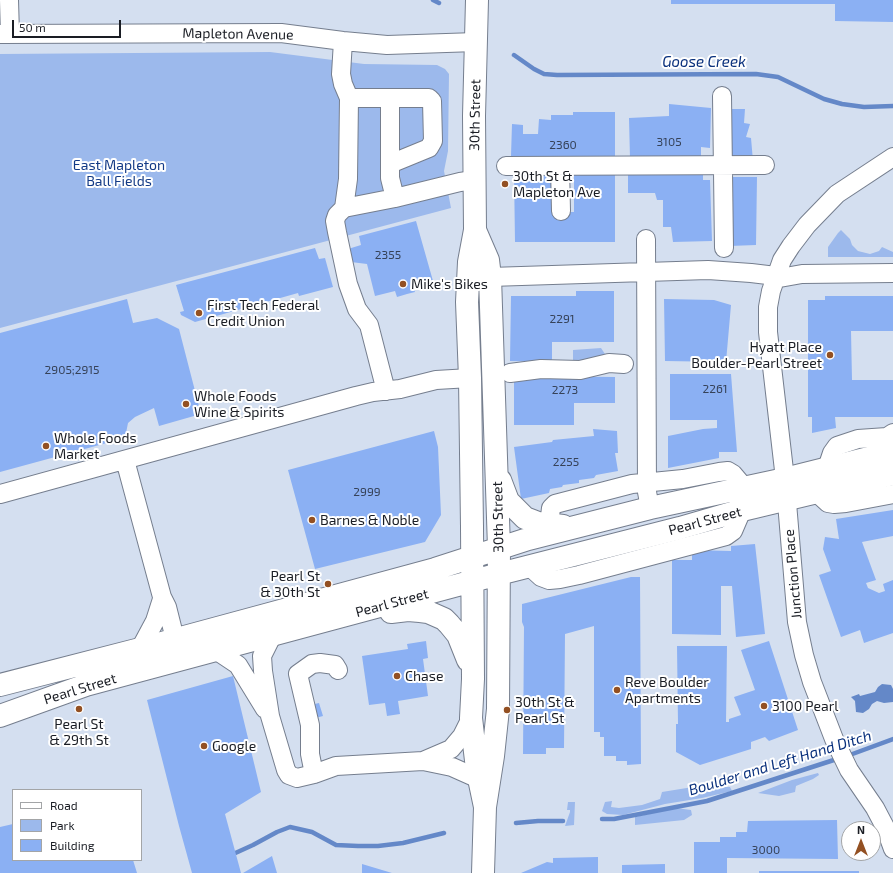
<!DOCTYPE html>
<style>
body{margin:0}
#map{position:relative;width:893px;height:873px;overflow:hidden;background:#d4dff0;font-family:"Exo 2",sans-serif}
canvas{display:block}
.legend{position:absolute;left:12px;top:789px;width:130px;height:72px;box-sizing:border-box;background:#fff;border:1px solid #a3a5a7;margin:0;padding:5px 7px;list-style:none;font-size:12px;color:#1a1d24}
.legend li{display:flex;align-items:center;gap:8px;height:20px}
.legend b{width:20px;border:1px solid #a3a5a7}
.north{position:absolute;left:841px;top:821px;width:40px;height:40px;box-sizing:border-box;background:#fff;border:1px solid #a3a5a7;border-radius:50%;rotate:0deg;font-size:11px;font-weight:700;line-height:16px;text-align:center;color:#1a1d24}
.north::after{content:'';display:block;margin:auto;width:14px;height:18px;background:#935022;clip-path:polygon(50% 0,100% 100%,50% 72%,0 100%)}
.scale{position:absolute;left:12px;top:20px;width:109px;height:18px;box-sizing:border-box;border:2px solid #1a1d24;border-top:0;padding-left:5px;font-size:12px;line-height:14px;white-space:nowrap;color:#1a1d24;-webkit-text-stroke:3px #fff;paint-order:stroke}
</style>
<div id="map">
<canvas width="893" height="873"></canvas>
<ul class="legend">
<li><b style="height:5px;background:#fff"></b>Road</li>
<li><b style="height:11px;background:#9cb9ec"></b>Park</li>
<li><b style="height:11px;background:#8bb0f3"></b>Building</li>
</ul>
<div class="north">N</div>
<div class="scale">50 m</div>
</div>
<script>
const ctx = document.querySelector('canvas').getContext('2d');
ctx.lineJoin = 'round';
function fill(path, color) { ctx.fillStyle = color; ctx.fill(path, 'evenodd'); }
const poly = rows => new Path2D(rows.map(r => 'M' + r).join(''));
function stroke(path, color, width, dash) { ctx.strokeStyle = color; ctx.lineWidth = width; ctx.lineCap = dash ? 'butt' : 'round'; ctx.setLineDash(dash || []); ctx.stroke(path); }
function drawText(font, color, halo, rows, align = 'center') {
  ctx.font = font + ' "Exo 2",sans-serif'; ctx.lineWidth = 4; ctx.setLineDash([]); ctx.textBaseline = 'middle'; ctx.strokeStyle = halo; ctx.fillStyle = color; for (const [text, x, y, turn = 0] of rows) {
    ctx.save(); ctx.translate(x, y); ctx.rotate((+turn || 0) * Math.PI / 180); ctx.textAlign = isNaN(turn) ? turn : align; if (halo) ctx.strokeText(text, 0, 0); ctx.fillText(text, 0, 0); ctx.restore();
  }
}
const green = poly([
 [270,52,364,64,437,65,445,69,449,74,448,151,444,171,451,208,0,328,0,54],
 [841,230,850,239,852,245,858,251,870,254,879,251,882,247,893,252,893,257,828,257,828,247,838,233],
 [601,348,609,360,573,367,573,350],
 [818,773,819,775,813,779,796,786,795,792,779,796,758,793,792,780],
 [699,786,730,787,732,791,702,798,665,804,623,815,607,814,602,811,605,802,612,801,611,807,619,808,642,805,660,799,662,792],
 [568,802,575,802,574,825,565,826,570,812,570,810,567,810],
 [676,808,691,810,692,815,684,820,635,825,635,817]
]);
const water = poly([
 [882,684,891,685,893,689,893,702,884,703,877,701,872,704,869,709,863,713,856,712,855,701,851,697,859,694,860,696,875,692,878,687]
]);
const stream = poly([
 [433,0,439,3],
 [514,55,534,69,544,74,557,75,756,74,778,77,824,99,842,104,864,107,893,106],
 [847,756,893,739],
 [602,819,614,819,707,801,840,758],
 [516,823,538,821,563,821],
 [231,855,253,845,277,832,290,827,312,832,336,845,358,846,378,846,403,843,444,833]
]);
const building = poly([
 [671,0,893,0,893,22,835,21,835,4,671,4],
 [669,104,711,108,710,148,701,147,701,156,630,158,629,118,669,116],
 [724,109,745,109,744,123,750,124,746,137,751,138,753,161,729,163],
 [573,112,615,112,615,161,558,160,558,156,511,156,512,124,523,125,523,134,538,134,539,119,551,120,551,115,573,115],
 [574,171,615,171,615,242,515,242,514,172,556,172,557,212,574,212],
 [628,172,693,172,692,175,703,175,703,180,710,180,712,241,673,242,671,227,663,227,663,200,657,200,655,193,628,193],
 [728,177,757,177,756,245,729,246],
 [416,221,433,281,413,286,415,292,407,294,397,297,395,291,375,296,367,264,351,262,348,249,361,245,359,236],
 [315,248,319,259,325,258,333,287,299,296,298,293,195,322,181,315,180,312,184,311,176,285],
 [576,291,614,291,614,342,552,342,552,362,510,361,511,296,576,296],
 [825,296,893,296,893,331,851,331,852,380,893,380,893,417,835,417,836,428,812,433,812,417,808,417,808,300,825,300],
 [127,299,133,323,157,318,179,329,201,414,159,426,154,408,135,417,128,423,125,438,0,472,0,333],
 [664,299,714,300,731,305,726,362,665,361],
 [670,374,731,374,737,452,719,452,719,458,668,468,668,436,703,429,717,428,717,420,670,420],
 [514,376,615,377,615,403,574,403,574,425,514,425],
 [593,429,617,431,618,453,615,453,618,471,596,475,594,478,579,480,579,483,563,485,562,487,550,489,549,493,521,499,514,447,552,442,553,440,594,436],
 [434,431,438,447,441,515,425,542,315,569,288,470],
 [893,510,893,536,862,542,876,580,866,583,868,588,879,593,885,591,883,584,893,580,893,633,864,643,860,630,841,637,819,575,831,571,823,549,825,537,839,539,836,519],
 [755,544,765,634,736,637,732,586,721,586,721,635,672,634,672,560,692,560,692,550,731,551,731,546],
 [631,577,640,577,641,764,627,765,627,761,616,761,616,756,604,756,604,737,600,737,600,732,594,732,594,626,565,634,564,748,546,748,546,754,523,754,524,627,522,622,522,604],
 [426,641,428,658,423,659,428,696,398,701,400,714,387,716,385,703,369,705,362,656,408,649,407,644],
 [769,641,798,730,769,741,765,737,751,742,751,749,700,765,676,752,676,724,678,724,677,646,727,646,726,722,729,722,729,719,741,715,734,697,755,690,741,650],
 [233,676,261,792,225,814,241,873,192,873,179,826,147,700],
 [319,703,323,716,300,722,297,708],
 [837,820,838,859,727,858,727,873,694,873,694,842,720,842,720,837,736,837,736,832,747,832,748,821],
 [13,824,13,860,133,860,137,873,0,873,0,827],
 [272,856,277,873,243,873],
 [598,857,598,873,521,873,547,862,553,863,553,858],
 [362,864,392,873,362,873],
 [665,864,665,873,622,873,622,865],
 [759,871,859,871,859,873,759,873]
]);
const minor = poly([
 [9,0,10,34],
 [0,34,281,33,343,41,387,45,476,42],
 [343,41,341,74,343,84,349,98,348,179,344,208],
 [722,96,724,248],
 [349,98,390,98,390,178,395,198],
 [893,157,837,194,807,225,791,246,782,260,771,291,768,307,768,332,785,479,797,622,804,655,812,682,834,739,849,770,875,808,885,827,893,849],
 [390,164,429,148,433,141,432,101,429,98,390,98],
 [506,166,765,165],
 [560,166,561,211],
 [646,239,647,492,650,508],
 [490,277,708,270,751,273,776,276],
 [774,279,802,274,893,273],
 [510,373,541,369,580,370,609,363,624,364],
 [386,391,369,325,357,309,348,284,337,232,335,221,337,215,344,208,395,198,460,182,474,180],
 [125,460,162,597,167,607,175,639,168,650],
 [827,468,832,453,837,446,858,439,887,437,893,433],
 [817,493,828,503,834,504,846,503,893,494],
 [0,494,356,396,373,392,400,389,436,380,470,378],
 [549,525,551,508,555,504,632,484,683,479,719,472,728,471,733,474,744,487],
 [529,566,541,577,549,580,560,579,579,575,726,536,733,531,742,510],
 [272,636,262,656,263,671,270,716,286,770,289,775,297,778,314,774,336,766,423,761,452,767,479,779],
 [140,649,155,621,162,599],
 [217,651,238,665,265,709],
 [423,761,451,749,462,736,471,718],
 [314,774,310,754,310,725,298,674,312,664,320,663,335,665,338,670]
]);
const major = poly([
 [477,0,474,116,475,230,469,262,467,302,470,378,472,527,473,679,471,718,477,769,485,807],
 [475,230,488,260,490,277,499,548,498,709,493,756,485,807,483,873],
 [500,480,508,501,525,518,538,523,563,526],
 [391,612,408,610,420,611,428,612,444,619,449,624,458,635,468,660],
 [0,685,140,649,435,569,528,539,650,508,785,479,893,452],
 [0,716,86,685,499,574,680,528,742,510,893,474]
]);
const markers = [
 [505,184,4,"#935022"],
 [403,284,4,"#935022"],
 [199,313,4,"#935022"],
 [830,355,4,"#935022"],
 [186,404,4,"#935022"],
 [46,446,4,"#935022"],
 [312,520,4,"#935022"],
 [328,584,4,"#935022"],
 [397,676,4,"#935022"],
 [617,690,4,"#935022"],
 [764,706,4,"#935022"],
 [79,709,4,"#935022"],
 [507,710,4,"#935022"],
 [204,746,4,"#935022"]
];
const numberNames = [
 ["3105",669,142],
 ["2360",563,145],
 ["2355",388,255],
 ["2291",562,319],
 ["2905;2915",72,370],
 ["2261",715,389],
 ["2273",565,390],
 ["2255",566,462],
 ["2999",367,492],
 ["3000",766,850]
];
const streetNames = [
 ["Mapleton Avenue",238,34,1],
 ["30th Street",475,115,-89],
 ["30th Street",498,517,-91],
 ["Pearl Street",705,521,-15],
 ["Junction Place",793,574,-95],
 ["Pearl Street",392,603,-15],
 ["Pearl Street",80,689,-17]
];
const parkNames = [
 ["East Mapleton",119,165],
 ["Ball Fields",119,181]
];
const poiNames = [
 ["30th St &",513,176],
 ["Mapleton Ave",513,192],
 ["Mike's Bikes",411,284],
 ["First Tech Federal",207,305],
 ["Credit Union",207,321],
 ["Hyatt Place",822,347,"right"],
 ["Boulder-Pearl Street",822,363,"right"],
 ["Whole Foods",194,396],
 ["Wine & Spirits",194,412],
 ["Whole Foods",54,438],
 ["Market",54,454],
 ["Barnes & Noble",320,520],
 ["Pearl St",320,576,"right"],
 ["& 30th St",320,592,"right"],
 ["Chase",405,676],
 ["Reve Boulder",625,682],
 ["Apartments",625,698],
 ["30th St &",515,702],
 ["Pearl St",515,718],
 ["3100 Pearl",772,706],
 ["Pearl St",79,724,"center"],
 ["& 29th St",79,740,"center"],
 ["Google",212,746]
];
const waterNames = [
 ["Goose Creek",704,62],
 ["Boulder and Left Hand Ditch",780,763,-17]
];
fill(green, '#9cb9ec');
fill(water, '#6488c8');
stroke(stream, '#6488c8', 4.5);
fill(building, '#8bb0f3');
stroke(minor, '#757e8e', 20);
stroke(major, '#757e8e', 24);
stroke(minor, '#fff', 18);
stroke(major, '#fff', 22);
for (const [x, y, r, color] of markers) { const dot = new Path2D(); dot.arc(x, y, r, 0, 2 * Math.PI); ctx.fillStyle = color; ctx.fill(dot); stroke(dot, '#fff', 1.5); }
drawText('12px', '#364258', null, numberNames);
drawText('14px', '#1a1d24', '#fff', streetNames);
drawText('14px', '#133a86', '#fff', parkNames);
drawText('14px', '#1a1d24', '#fff', poiNames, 'left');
drawText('italic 15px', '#0a317d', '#fff', waterNames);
</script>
